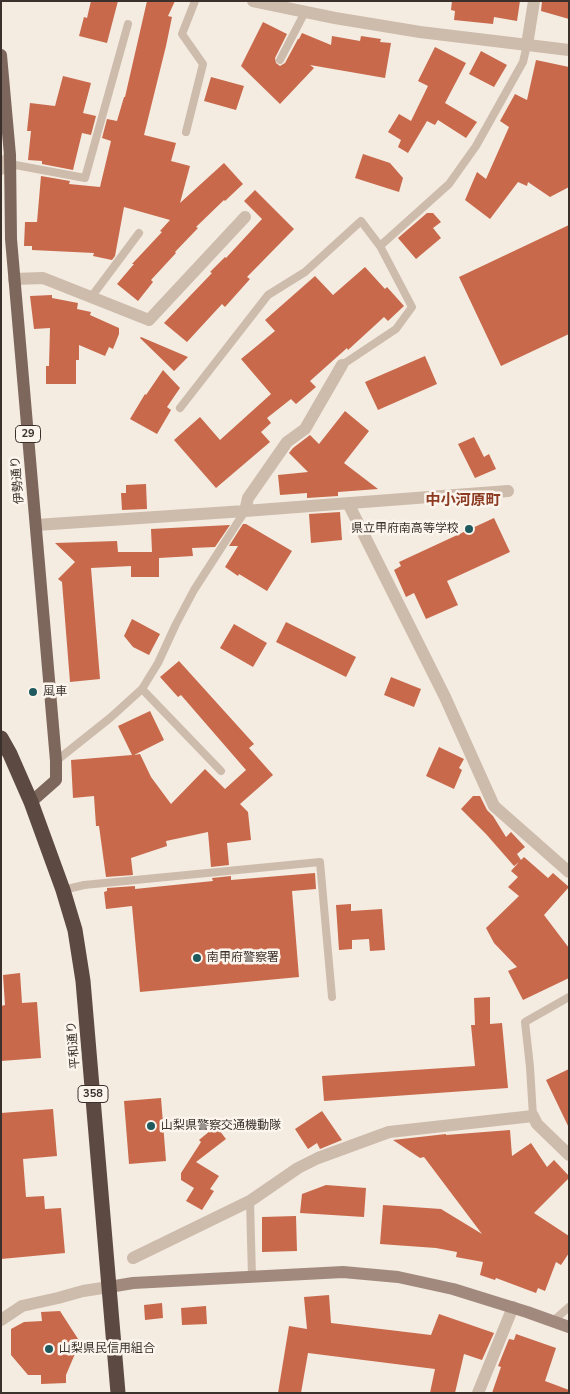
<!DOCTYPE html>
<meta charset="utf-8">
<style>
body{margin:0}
#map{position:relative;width:570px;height:1394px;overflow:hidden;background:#f4ebe1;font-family:"Nunito Sans",sans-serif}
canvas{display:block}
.frame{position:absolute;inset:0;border:2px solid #3b302b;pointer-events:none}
</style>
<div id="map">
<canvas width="570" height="1394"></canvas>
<div class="frame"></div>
</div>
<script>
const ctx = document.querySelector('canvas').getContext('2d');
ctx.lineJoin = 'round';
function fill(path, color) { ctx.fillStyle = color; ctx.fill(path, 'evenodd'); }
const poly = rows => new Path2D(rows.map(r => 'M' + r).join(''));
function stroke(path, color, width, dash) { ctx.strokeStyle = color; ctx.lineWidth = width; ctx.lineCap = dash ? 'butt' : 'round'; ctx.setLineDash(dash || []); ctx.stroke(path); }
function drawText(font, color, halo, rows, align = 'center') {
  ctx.font = font + ' "Nunito Sans","Noto Sans JP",sans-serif'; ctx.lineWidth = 5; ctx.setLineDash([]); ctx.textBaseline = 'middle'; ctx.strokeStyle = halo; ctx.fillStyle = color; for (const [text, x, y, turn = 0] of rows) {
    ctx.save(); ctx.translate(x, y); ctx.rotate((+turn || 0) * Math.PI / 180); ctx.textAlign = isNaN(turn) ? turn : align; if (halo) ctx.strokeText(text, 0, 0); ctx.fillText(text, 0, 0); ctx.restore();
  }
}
const building = poly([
 [91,1,118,1,107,43,79,36,84,17,87,18],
 [147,1,175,1,168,16,172,17,166,46,144,135,176,143,171,161,190,166,180,203,224,163,243,184,225,201,224,200,196,227,198,228,175,252,176,253,151,280,153,282,138,301,117,284,134,264,132,264,162,232,160,231,170,220,124,207,115,256,112,260,93,256,94,253,32,250,32,246,24,246,25,222,37,222,41,176,70,181,69,184,100,187,111,141,102,138,107,119,117,121,124,97,125,97],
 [452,1,520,1,517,21,494,17,493,24,454,20,455,11,451,10],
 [542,1,569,1,569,19,541,11],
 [263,22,287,34,275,58,276,63,280,66,285,63,298,39,299,39,302,33,331,45,332,36,360,41,361,36,381,39,380,42,391,43,385,78,310,65,314,68,280,104,241,66],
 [435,47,466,63,445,103,477,122,466,138,438,120,435,125,427,121,408,153,398,147,401,140,388,132,399,114,411,121,428,86,418,81],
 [481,51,507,65,494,87,469,74],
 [536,60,569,67,569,187,550,197,528,182,527,186,518,182,490,219,465,200,477,172,486,179,509,127,500,121,515,94,527,100],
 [63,76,91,83,83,113,96,116,91,135,82,133,73,170,42,164,42,161,28,160,31,131,27,131,30,103,55,106],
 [211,77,244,86,236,110,204,101],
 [363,154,390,163,403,178,399,192,355,178],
 [255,190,294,229,247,277,250,279,225,307,222,304,187,342,164,323,212,273,210,272,225,257,226,258,262,219,244,201],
 [427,213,433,213,441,222,433,228,441,238,416,259,398,238],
 [569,225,569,334,501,366,459,277],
 [365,267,385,289,387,287,404,306,388,321,384,317,348,350,347,348,310,381,316,387,296,404,291,399,267,418,271,423,261,432,270,442,216,488,174,440,200,417,220,440,271,394,241,359,275,331,265,320,315,276,333,295],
 [52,295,52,298,78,303,77,309,91,312,90,315,119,328,119,334,113,349,109,347,105,356,79,345,79,360,76,360,76,384,46,384,46,366,49,366,50,328,34,329,30,296],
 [141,337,188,357,174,371,140,338],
 [425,356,437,384,378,410,365,382],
 [163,370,180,388,167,407,171,410,157,434,130,419,145,394,146,395],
 [345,411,369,431,344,463,378,489,338,492,338,496,307,498,307,493,280,495,278,475,308,472,289,453,293,448,310,435,319,444],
 [474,437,484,457,489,454,496,469,475,478,458,444],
 [146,484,147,509,122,510,121,493,126,493,126,485],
 [340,512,342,540,311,543,309,514],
 [494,518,510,552,447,581,458,605,426,619,414,593,406,597,394,570,401,566,399,562],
 [243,524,246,524,292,551,267,591,239,574,238,576,225,567,238,546,229,546],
 [230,525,215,547,192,548,193,556,159,558,159,577,131,577,131,566,91,568,100,679,70,682,62,582,58,579,75,562,55,543,117,541,118,552,152,552,151,529],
 [132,619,160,634,149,655,133,647,124,636],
 [286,622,356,657,346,677,276,642],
 [234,624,267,643,253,667,220,648],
 [179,661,254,744,249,748,273,775,240,804,248,812,251,840,227,843,229,865,211,867,208,832,166,841,167,846,131,858,133,875,106,877,99,826,96,826,94,796,73,798,71,760,132,755,118,726,150,711,164,740,134,755,140,754,151,777,171,804,205,769,225,789,246,770,181,695,178,697,160,677],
 [391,677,421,689,414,707,384,695],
 [439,747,464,759,459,768,462,770,454,789,426,776],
 [473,796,480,796,487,810,493,816,506,837,511,832,525,847,517,854,521,860,524,857,548,878,553,873,569,887,544,915,569,948,569,978,523,1000,508,971,517,967,494,943,486,928,519,896,508,887,518,877,511,871,519,862,514,866,486,834,461,809],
 [315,873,316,889,292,891,299,977,140,992,132,906,106,909,104,892,107,891,107,888,135,886,135,889,213,881,212,878,231,876,231,880],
 [351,904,351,911,382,909,385,950,370,951,369,939,352,940,352,949,339,950,336,905],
 [20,973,22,1003,37,1002,41,1058,1,1061,1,1006,5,1005,3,975],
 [490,997,490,1024,502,1023,508,1088,324,1101,322,1076,475,1066,471,1025,475,1025,474,998],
 [569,1069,569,1128,546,1080],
 [161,1098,166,1161,129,1164,124,1101],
 [53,1109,57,1156,23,1159,26,1197,44,1196,45,1209,61,1208,65,1253,1,1259,1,1113],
 [322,1111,342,1140,320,1149,317,1143,308,1149,295,1129],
 [216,1126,226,1139,196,1162,219,1176,210,1189,214,1191,202,1210,186,1201,194,1188,181,1180,181,1173,201,1142,199,1140],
 [510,1130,512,1156,531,1143,547,1167,554,1160,569,1176,569,1178,534,1213,569,1236,569,1253,561,1265,556,1262,545,1291,538,1288,536,1293,496,1278,495,1280,480,1275,483,1262,456,1257,457,1252,436,1248,380,1244,383,1205,441,1209,482,1234,424,1157,420,1158,393,1140,446,1134,446,1135],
 [326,1185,366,1188,364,1217,300,1213,302,1194],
 [296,1216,297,1251,262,1252,262,1217],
 [329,1295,331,1323,431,1335,439,1314,494,1333,482,1360,464,1354,455,1393,430,1393,435,1369,308,1353,301,1393,278,1393,289,1326,307,1329,304,1297],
 [162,1303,163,1318,145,1320,144,1305],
 [206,1306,207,1324,182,1325,181,1308],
 [60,1311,80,1342,66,1375,66,1383,41,1384,41,1375,28,1375,11,1355,11,1329,24,1322,42,1321,41,1312],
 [516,1334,556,1348,545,1381,569,1390,569,1393,492,1393,501,1367,498,1366,509,1339,514,1340]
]);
const lane = poly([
 [280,60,305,12],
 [186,132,203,64,182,34,195,1],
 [10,164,85,178,128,24],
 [92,296,139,233],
 [342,365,396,329,412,307,380,246],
 [180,408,268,295,305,272,361,221,380,246,449,184,476,146,523,62,527,45],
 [142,689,221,771],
 [56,761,110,718,142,689,158,663,176,624,194,590,245,511],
 [63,890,84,885,320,862,332,997],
 [533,1116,530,1067,525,1022,569,997],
 [250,1201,252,1277],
 [553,1321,569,1307]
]);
const street = poly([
 [253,1,335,18,420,32,569,50],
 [527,45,534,1],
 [1,169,10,155],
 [14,279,43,278,149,320,245,217],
 [348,503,445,697,494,806,569,872],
 [245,511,248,498,287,442,305,429,342,365],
 [36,525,245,511,508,491],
 [133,1258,250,1201,298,1168,318,1158,389,1132,533,1116,537,1124,569,1155],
 [1,1320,22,1306,58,1298,83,1291,109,1287],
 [478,1393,513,1307]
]);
const secondary = poly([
 [109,1287,133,1283,343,1272,398,1277,453,1289,527,1312,569,1327]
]);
const primary = poly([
 [1,55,10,155,11,239,56,761,56,780,31,802]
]);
const highway = poly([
 [1,738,10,754,31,802,63,890,75,930,83,981,118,1393]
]);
const markers = [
 [469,529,5,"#1f5a5e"],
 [33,692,5,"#1f5a5e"],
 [197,958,5,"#1f5a5e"],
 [151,1126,5,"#1f5a5e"],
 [49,1349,5,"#1f5a5e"]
];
const shields = [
 [28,434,25],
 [93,1094,30]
];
const shieldNames = [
 ["29",28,434],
 ["358",93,1094]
];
const streetNames = [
 ["伊勢通り",18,480,-95],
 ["平和通り",74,1045,-95]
];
const poiNames = [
 ["県立甲府南高等学校",459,529,"right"],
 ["風車",43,692],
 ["南甲府警察署",207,958],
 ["山梨県警察交通機動隊",161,1126],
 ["山梨県民信用組合",59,1349]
];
const quarterNames = [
 ["中小河原町",463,501]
];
fill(building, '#c8694b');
stroke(lane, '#cdbbac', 8);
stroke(street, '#cdbbac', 12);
stroke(secondary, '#a18a7d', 12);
stroke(primary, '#7d675c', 12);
stroke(highway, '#5c4a42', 15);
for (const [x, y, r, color] of markers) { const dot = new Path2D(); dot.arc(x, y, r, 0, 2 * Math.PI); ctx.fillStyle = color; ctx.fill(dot); stroke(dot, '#fbf5ee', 2); }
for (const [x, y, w] of shields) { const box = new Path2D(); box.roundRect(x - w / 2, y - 8.5, w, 17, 4); ctx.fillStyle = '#fbf5ee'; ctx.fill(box); stroke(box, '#3b302b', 1); }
drawText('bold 11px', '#3b302b', null, shieldNames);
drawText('12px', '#3b302b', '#fbf5ee', streetNames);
drawText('12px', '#3b302b', '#fbf5ee', poiNames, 'left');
drawText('bold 15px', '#8c3b22', '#fbf5ee', quarterNames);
</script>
